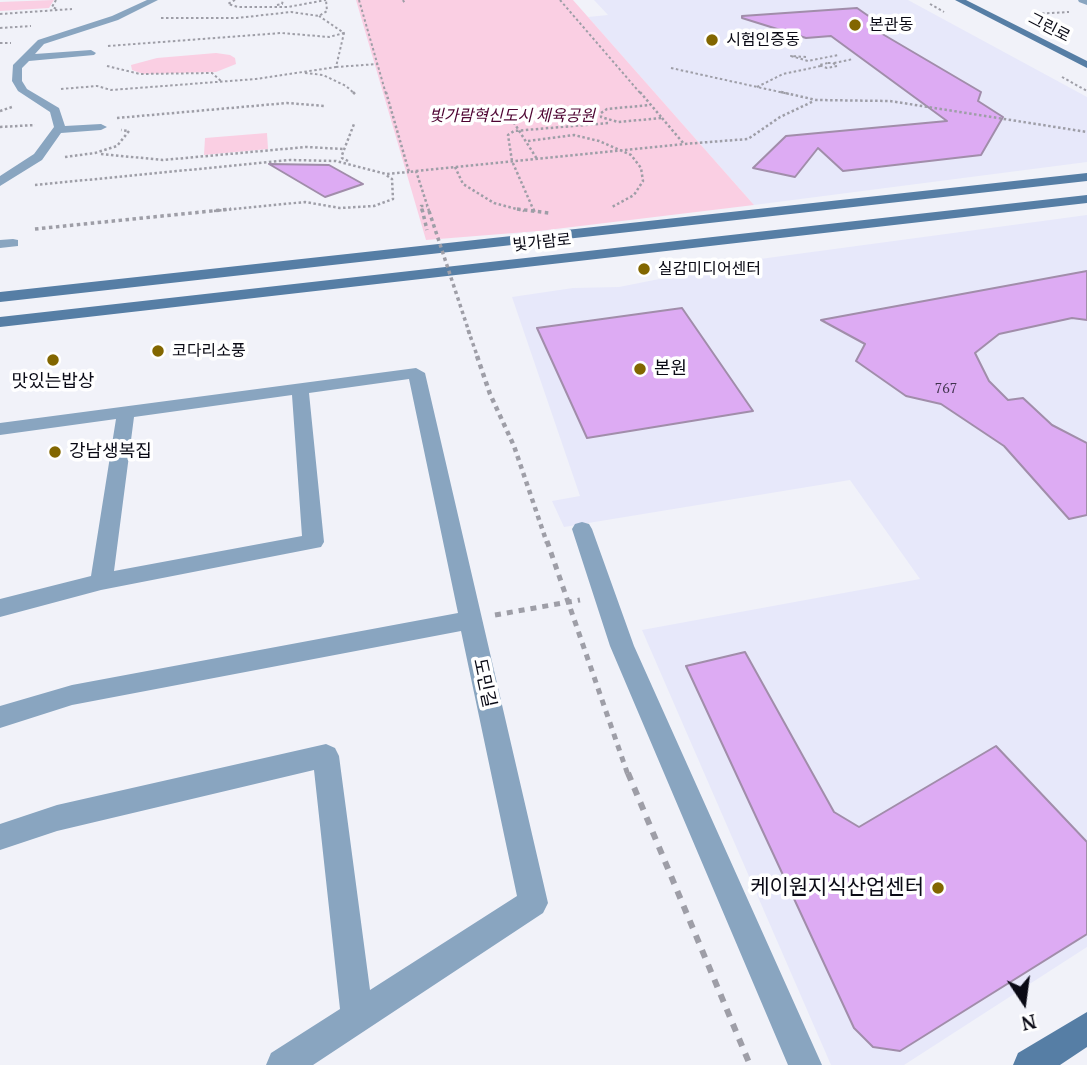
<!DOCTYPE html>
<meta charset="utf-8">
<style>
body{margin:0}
#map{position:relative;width:1087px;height:1065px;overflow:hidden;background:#f1f2f9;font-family:"PT Serif",serif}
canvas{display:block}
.north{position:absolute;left:989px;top:967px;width:70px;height:70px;-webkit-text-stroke:5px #fff;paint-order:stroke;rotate:167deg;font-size:19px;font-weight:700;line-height:28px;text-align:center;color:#0a0a15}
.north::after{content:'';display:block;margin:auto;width:24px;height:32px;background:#0a0a15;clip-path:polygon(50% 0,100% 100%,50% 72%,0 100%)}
</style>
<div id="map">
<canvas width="1087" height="1065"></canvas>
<div class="north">N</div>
</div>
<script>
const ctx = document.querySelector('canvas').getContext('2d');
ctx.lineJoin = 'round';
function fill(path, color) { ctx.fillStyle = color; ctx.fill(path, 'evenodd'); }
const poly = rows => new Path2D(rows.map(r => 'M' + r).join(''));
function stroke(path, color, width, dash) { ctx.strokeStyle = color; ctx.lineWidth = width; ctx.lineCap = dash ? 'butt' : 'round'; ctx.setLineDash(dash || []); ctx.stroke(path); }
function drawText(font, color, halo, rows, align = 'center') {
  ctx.font = font + ' "PT Serif","Noto Sans KR",serif'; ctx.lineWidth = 7; ctx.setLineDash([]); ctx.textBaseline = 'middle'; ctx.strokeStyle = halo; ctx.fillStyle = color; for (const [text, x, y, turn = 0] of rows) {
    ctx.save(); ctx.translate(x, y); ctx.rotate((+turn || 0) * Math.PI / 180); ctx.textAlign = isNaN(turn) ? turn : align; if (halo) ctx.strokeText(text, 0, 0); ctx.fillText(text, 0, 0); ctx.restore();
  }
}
const built = poly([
 [594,0,908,0,1087,97,1087,162,754,205,588,17,608,15],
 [1087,215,1087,947,904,1065,831,1065,642,630,920,579,850,480,564,527,552,501,580,496,512,297,573,288,619,287,760,259]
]);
const green = poly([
 [54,0,49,8,0,11,0,2],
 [356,0,573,0,754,205,539,231,426,240],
 [216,53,230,55,235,58,236,64,216,72,143,74,132,70,131,65,157,58],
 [267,133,268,149,204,155,205,138]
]);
const building = poly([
 [857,8,890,31,879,32,981,92,978,101,1003,117,981,155,843,171,818,148,795,177,753,168,786,136,947,121,831,36,806,38,742,18,742,16,857,8],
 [269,164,329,165,363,184,325,197,269,164],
 [1087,271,1087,320,1072,318,999,334,975,353,989,381,1008,400,1023,398,1052,425,1087,443,1087,515,1069,519,1004,446,941,404,906,396,856,361,865,344,821,320,1087,271],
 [682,308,753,411,587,438,537,328,682,308],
 [745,652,834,812,859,827,996,746,1087,842,1087,934,900,1051,873,1047,854,1028,686,666,745,652]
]);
const pathFar5 = poly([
 [56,0,52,7,57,9],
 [235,0,228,4,238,7,288,7,326,0],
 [359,0,386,94],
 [403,0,405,4],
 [560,0,641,94],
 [930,4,944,12],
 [277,5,282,4,283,0],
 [0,14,72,9],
 [1032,14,1069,12],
 [161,18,237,18,291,12,319,16,327,11,326,0],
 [0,28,31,26],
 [0,43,11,43],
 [108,46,281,33,329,37,344,33],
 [806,57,791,56,808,61,838,55],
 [828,63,833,63,837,66,827,68,819,65,828,63],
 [834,63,853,59],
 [107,66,140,74,212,73,221,81],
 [336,67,378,64],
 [671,68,789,94],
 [305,73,323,75,346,86,355,94],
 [1062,77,1087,91],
 [757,87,783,74,821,66],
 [61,89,97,86,111,90,256,79,336,67,344,33,319,16]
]);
const pathFar4 = poly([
 [353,92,356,95],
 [386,92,409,172,416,171,429,211],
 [640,92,662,118,618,122,601,117,601,113,607,109,650,105],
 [781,92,816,100,890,101,1087,132],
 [0,111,12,107],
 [117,118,287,103,325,106],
 [511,118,537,159],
 [662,118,684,144,748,139,780,117,814,101],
 [0,127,35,125],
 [528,141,574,135,599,141,631,155,641,168,643,181,634,195,612,207],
 [101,154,163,160,306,147,344,149],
 [65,157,95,153,117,146,129,131,121,130],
 [348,161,342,158,342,155,354,124],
 [455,167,463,184,494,203,524,211],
 [416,171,684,144],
 [35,185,290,160,336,161,386,174,409,172],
 [214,211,305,202,340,208,374,206,393,199,392,179,386,175],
 [422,211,421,206,427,206],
 [534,211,512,161,508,135,514,131,609,123]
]);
const pathFar3 = poly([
 [422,209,427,230],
 [517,209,549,213],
 [533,209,534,212],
 [35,229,231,209],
 [468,330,478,358]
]);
const pathFar2 = poly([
 [477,356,490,394,514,446,547,543]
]);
const pathFar1 = poly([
 [547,541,628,775],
 [495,615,580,600]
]);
const path = poly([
 [628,773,750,1065]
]);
const street = poly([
 [147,0,158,0,118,20,44,44,35,54,91,50,96,53,94,55,29,61,22,68,22,81,27,89,59,108,65,126,101,124,107,127,101,130,61,133,42,160,0,186,0,176,34,154,54,127,50,112,18,91,12,81,13,65,38,40,112,16,147,0],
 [1078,0,1087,0,1087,5,1079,2,1078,0],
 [13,239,18,240,18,246,0,248,0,240,13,239],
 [416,368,425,373,548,903,543,913,313,1065,266,1065,271,1053,340,1009,314,770,57,831,0,850,0,824,57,805,326,744,335,748,339,756,370,990,517,896,461,631,72,705,0,728,0,706,72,685,458,613,409,379,309,393,324,542,321,547,101,590,0,617,0,599,91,576,116,419,0,435,0,423,416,368],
 [292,395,302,536,114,571,134,417,292,395],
 [582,522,589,524,592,529,634,646,822,1065,788,1065,610,646,572,529,575,524,582,522]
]);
const secondary = poly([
 [955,0,966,0,1087,61,1087,68,955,0],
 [1087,173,1087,181,0,302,0,292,1087,173],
 [1087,195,1087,203,0,327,0,317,1087,195],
 [1087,1012,1087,1047,1060,1065,1013,1065,1018,1053,1087,1012]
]);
const pathBridge = poly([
 [429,211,471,338]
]);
const markers = [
 [855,25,7,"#826600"],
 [712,40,7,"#826600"],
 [644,269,7,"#826600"],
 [158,351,7,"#826600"],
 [53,360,7,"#826600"],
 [640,369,7,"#826600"],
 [55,452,7,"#826600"],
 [938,888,7,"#826600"]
];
const numberNames = [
 ["767",946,389]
];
const farPoinames = [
 ["본관동",869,25],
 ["시험인증동",726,40],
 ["실감미디어센터",658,269],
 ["코다리소풍",172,351]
];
const farStreetnames = [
 ["그린로",1049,28,27],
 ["빛가람로",542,243,-6]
];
const farParknames = [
 ["빛가람혁신도시 체육공원",512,116]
];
const poiNames = [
 ["본원",654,369],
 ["맛있는밥상",53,382,"center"],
 ["강남생복집",69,452]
];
const streetNames = [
 ["도민길",484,683,78]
];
const nearPoinames = [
 ["케이원지식산업센터",924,888]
];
fill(built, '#e7e8fa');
fill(green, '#facfe3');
fill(building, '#ddabf3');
stroke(building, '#a18daa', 2);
stroke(pathFar5, '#9e9ea7', 2, [2.5, 2.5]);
stroke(pathFar4, '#9e9ea7', 2.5, [2.5, 2.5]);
stroke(pathFar3, '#9e9ea7', 3.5, [3.5, 3.5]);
stroke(pathFar2, '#9e9ea7', 4.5, [4.5, 4.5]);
stroke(pathFar1, '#9e9ea7', 5, [6, 6]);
stroke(path, '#9e9ea7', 6, [8, 8]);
fill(street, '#89a5c0');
fill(secondary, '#567ea5');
stroke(pathBridge, '#9e9ea7', 3.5, [3.5, 3.5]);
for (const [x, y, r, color] of markers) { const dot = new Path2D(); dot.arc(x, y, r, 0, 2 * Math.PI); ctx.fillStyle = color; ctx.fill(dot); stroke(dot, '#fff', 2.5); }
drawText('14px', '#3f324c', null, numberNames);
drawText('16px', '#0a0a15', '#fff', farPoinames, 'left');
drawText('16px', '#0a0a15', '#fff', farStreetnames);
drawText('italic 16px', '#4e0432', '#fff', farParknames);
drawText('18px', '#0a0a15', '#fff', poiNames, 'left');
drawText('18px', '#0a0a15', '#fff', streetNames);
drawText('21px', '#0a0a15', '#fff', nearPoinames, 'right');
</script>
